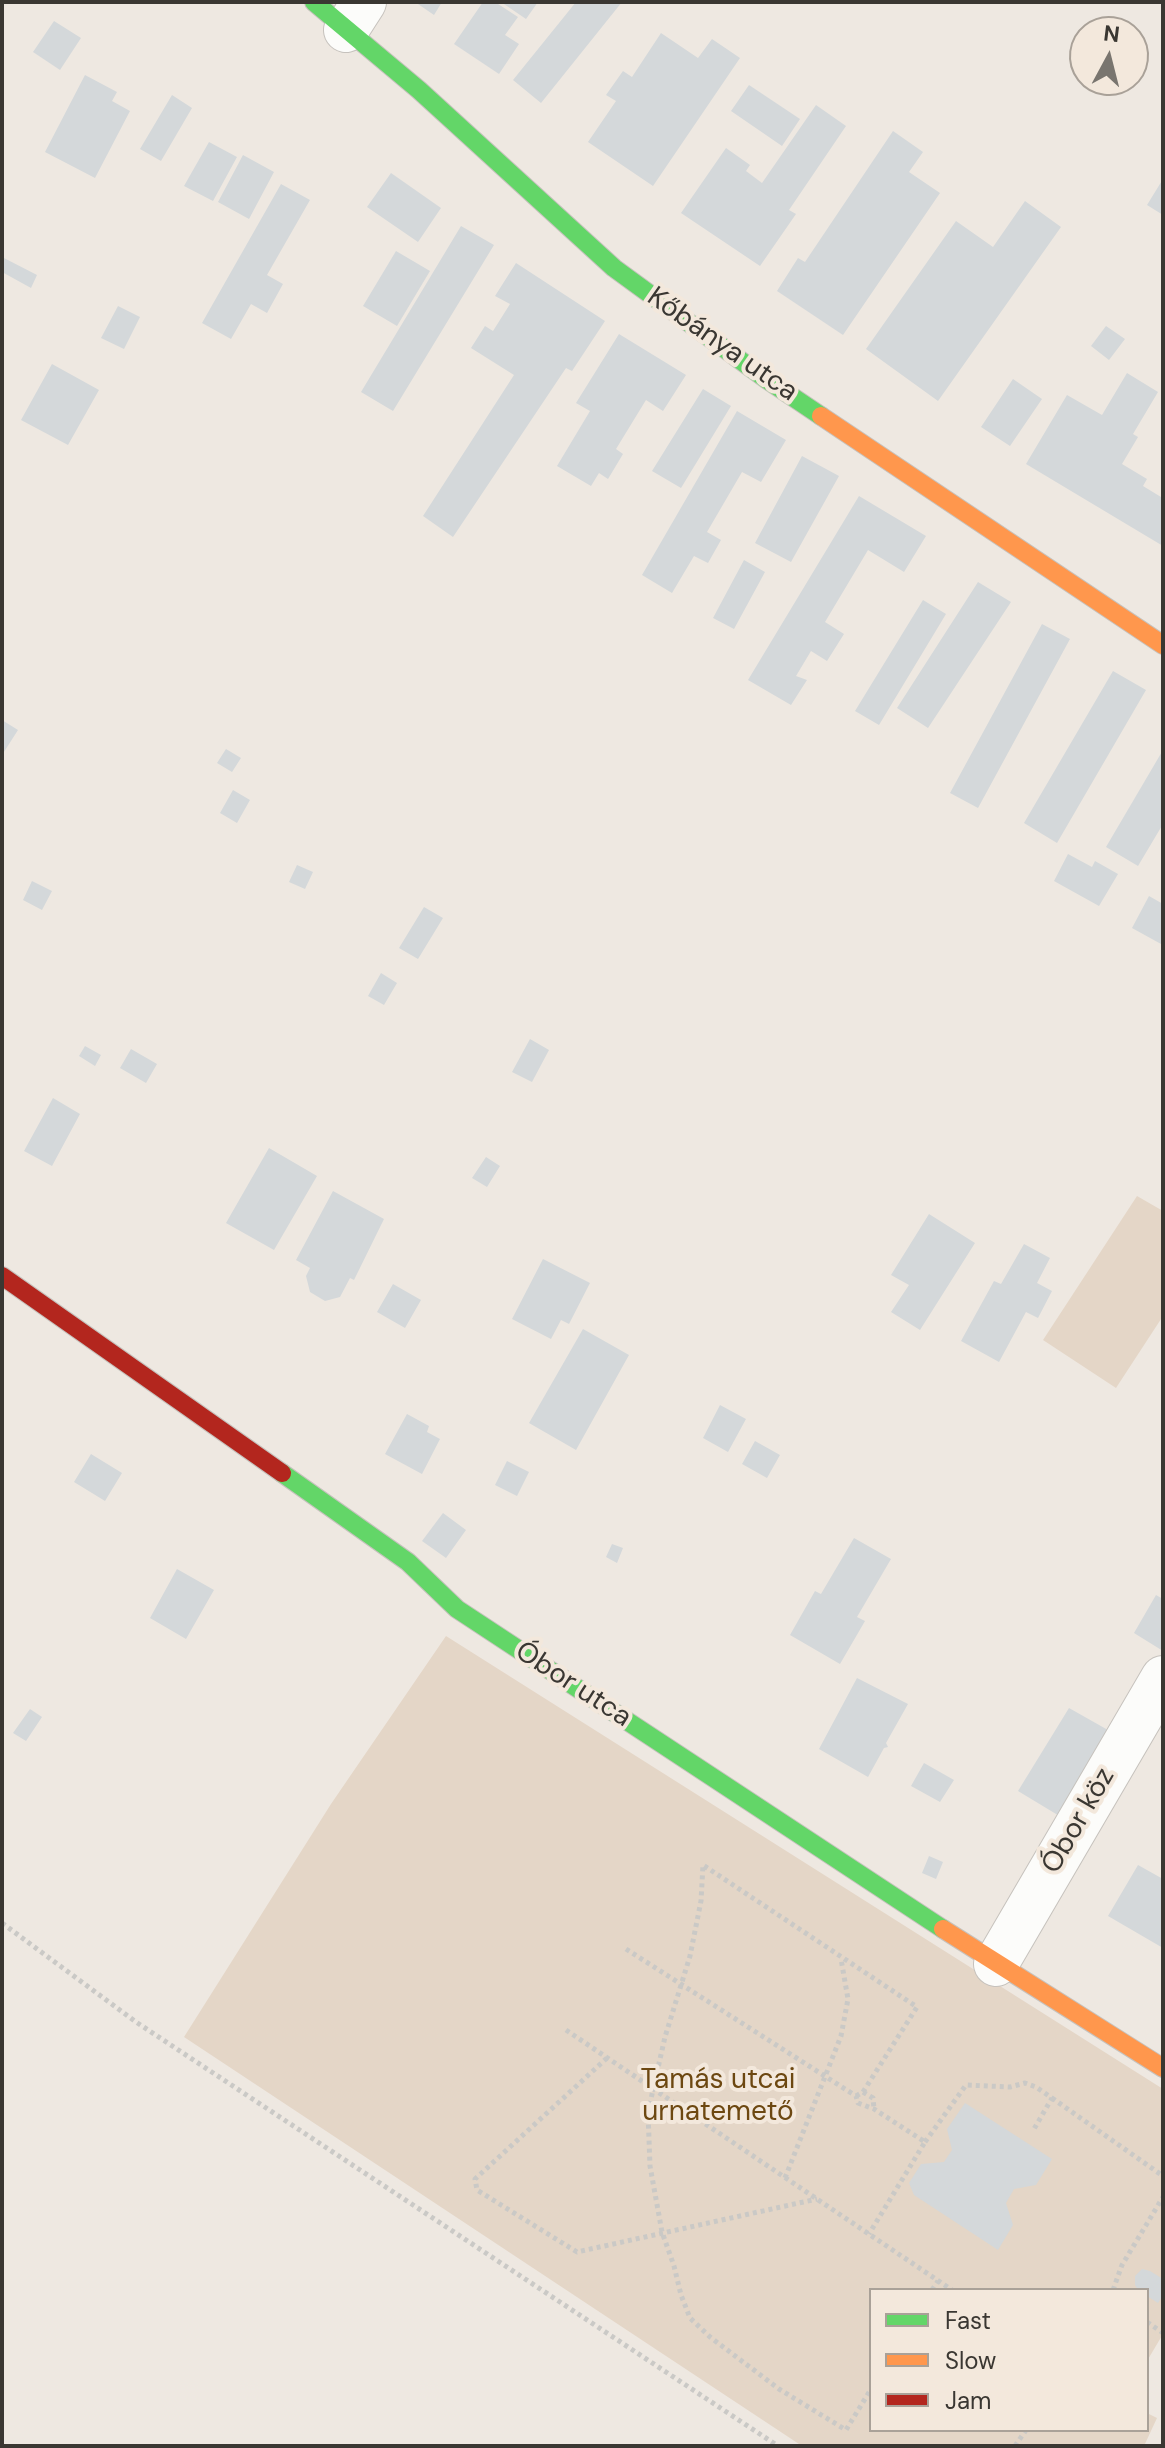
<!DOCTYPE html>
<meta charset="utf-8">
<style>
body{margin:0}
#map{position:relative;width:1165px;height:2448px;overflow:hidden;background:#eee8e1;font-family:"DM Sans",sans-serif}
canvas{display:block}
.frame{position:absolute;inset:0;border:4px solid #3a3732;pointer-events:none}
.legend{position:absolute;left:869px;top:2288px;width:280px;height:144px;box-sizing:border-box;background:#f3e8dc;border:2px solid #a9a198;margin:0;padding:10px 14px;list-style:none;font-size:24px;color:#3a3732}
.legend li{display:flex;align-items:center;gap:16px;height:40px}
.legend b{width:40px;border:2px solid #a9a198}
.north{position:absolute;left:1069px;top:16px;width:80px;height:80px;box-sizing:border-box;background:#f3e8dc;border:2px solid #a9a198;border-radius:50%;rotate:7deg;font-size:22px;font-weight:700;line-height:32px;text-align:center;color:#3a3732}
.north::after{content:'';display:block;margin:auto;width:28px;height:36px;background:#79756f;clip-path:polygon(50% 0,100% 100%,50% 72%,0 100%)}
</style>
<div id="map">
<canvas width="1165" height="2448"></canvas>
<div class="frame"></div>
<ul class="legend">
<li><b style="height:10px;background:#63d668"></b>Fast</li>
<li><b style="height:10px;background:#ff974d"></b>Slow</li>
<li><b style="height:10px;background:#b3261e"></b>Jam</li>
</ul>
<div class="north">N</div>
</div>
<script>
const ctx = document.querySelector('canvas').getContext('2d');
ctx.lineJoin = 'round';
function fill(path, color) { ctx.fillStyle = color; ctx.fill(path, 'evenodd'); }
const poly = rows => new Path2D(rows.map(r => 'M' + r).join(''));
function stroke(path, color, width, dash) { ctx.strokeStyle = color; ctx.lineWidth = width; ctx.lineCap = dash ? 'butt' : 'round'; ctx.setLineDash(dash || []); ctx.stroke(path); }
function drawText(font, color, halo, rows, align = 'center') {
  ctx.font = font + ' "DM Sans",sans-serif'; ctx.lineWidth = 8; ctx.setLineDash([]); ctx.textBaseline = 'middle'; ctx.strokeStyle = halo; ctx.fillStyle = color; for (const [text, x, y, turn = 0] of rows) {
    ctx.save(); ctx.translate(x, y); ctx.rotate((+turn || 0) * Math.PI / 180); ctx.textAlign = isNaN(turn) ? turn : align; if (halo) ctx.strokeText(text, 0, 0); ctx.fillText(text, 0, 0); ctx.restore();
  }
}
const green = poly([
 [1137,1196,1163,1211,1163,1316,1116,1388,1043,1340],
 [446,1636,1163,2089,1163,2334,1147,2361,1147,2290,871,2290,871,2430,1147,2430,1147,2413,1157,2418,1144,2446,802,2446,184,2037,331,1804]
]);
const building = poly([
 [415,2,442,2,434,15],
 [483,2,495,2,518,17,505,35,519,44,499,74,454,44],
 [501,2,538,2,526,19],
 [576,2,622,2,541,103,513,80],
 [54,21,81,38,60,70,33,52],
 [661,33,698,58,712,39,740,58,653,186,588,142,616,101,606,95,623,71,632,77],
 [85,75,117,92,112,101,130,111,95,178,45,152],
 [749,85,800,119,782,146,731,111],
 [172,95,192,108,161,161,140,149],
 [816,105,846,126,789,210,796,214,760,266,681,213,726,148,750,165,746,171,762,183],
 [893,131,923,152,909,172,940,193,843,335,777,291,798,258,805,262],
 [209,142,237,157,213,201,184,186],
 [243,155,274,172,249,219,218,202],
 [391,173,441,208,418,242,367,207],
 [1163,179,1163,215,1147,205],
 [281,184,310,200,267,275,283,284,267,313,251,304,231,339,202,323],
 [1025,201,1061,227,938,401,866,349,956,221,993,247],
 [461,226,494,245,393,411,361,392],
 [396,251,430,271,397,326,363,306],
 [2,257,37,275,31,288,2,272],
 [516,263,605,321,572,371,566,368,453,537,423,516,514,375,471,348,485,326,493,331,510,304,495,296],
 [118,306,140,317,124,349,101,338],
 [1106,326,1125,339,1109,360,1091,346],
 [619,334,686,375,663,411,646,400,616,449,623,454,608,479,599,473,591,486,557,466,590,411,576,403],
 [52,364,99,390,68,445,21,420],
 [1127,373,1158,392,1133,434,1138,437,1122,464,1147,479,1143,486,1161,497,1163,494,1163,546,1026,464,1067,395,1102,415],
 [1013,379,1042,399,1010,446,981,427],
 [703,389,731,406,681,488,652,471],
 [737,411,786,440,761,482,742,472,707,532,721,540,708,563,694,556,672,593,642,575],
 [802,456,839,476,791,562,755,543],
 [859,496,926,536,904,572,868,550,825,622,844,634,827,661,811,651,796,676,807,680,791,705,748,680],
 [744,560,765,572,734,629,713,618],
 [978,582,1011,602,928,728,897,708],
 [923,600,946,614,879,725,855,711],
 [1042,624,1070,639,978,808,950,793],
 [1113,671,1146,690,1057,843,1024,823],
 [2,720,18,730,2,755],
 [226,749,241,758,232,772,217,763],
 [1163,750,1163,824,1138,866,1106,847],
 [233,790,250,800,237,823,220,813],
 [1068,854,1092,867,1095,861,1118,874,1099,906,1054,881],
 [297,865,313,872,305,889,289,882],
 [32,881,52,891,42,910,23,900],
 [1149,896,1163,904,1163,941,1161,944,1132,928],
 [424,907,443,918,418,959,399,948],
 [381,973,397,983,384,1005,368,996],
 [530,1039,549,1050,532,1082,512,1072],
 [85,1046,101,1055,95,1066,79,1056],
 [131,1049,157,1064,146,1083,120,1068],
 [53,1098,80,1114,52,1166,24,1151],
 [269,1148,317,1176,274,1250,226,1223],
 [486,1157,500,1166,487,1187,472,1178],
 [333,1191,384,1219,354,1280,350,1278,340,1297,325,1301,310,1292,306,1276,310,1268,296,1260],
 [929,1214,975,1243,920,1330,891,1312,909,1285,891,1275],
 [1024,1244,1050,1258,1037,1283,1052,1291,1038,1318,1026,1312,999,1362,961,1341,994,1281,1001,1284],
 [543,1259,590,1283,569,1324,561,1320,551,1339,512,1319],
 [393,1284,421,1300,405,1328,377,1312],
 [583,1329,629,1355,576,1450,529,1423],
 [720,1405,746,1419,728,1452,703,1438],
 [407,1414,429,1426,427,1432,440,1439,422,1474,385,1454],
 [755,1441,780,1455,767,1478,742,1464],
 [91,1454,122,1473,105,1501,74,1482],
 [507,1461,529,1472,517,1496,495,1485],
 [443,1513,466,1530,446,1558,422,1541],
 [854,1538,891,1559,857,1617,865,1621,840,1664,790,1635,815,1591,821,1594],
 [612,1544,623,1548,617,1563,606,1557],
 [177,1569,214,1590,186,1639,150,1618],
 [1156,1595,1163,1599,1163,1651,1134,1633],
 [857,1678,908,1704,886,1743,888,1747,884,1748,868,1777,819,1749],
 [1069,1708,1115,1734,1066,1820,1018,1791],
 [30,1709,42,1717,26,1741,13,1733],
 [924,1763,954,1780,940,1802,911,1786],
 [929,1856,943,1862,936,1879,922,1873],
 [1138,1865,1163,1879,1163,1948,1108,1916],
 [965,2103,1052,2159,1036,2185,1014,2189,1006,2203,1013,2225,998,2250,914,2195,909,2183,921,2164,944,2162,952,2150,947,2129],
 [1142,2269,1150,2271,1163,2279,1163,2295,1158,2303,1147,2296,1147,2290,1138,2290,1135,2285,1135,2276]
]);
const path = poly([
 [2,1923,136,2022,778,2446],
 [626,1949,856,2096,858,2103,874,2109,925,2142,869,2234],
 [566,2030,952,2290],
 [607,2058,475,2179,477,2190,577,2252,817,2199],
 [863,2092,917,2007,703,1865,701,1901,690,1956,665,2037,648,2112,650,2166,662,2232,674,2266,681,2295,690,2318,710,2337,779,2389,846,2430,871,2389],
 [856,2096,863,2092,873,2098,874,2109],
 [1052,2098,1163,2176],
 [925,2142,966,2085,1010,2087,1025,2083,1036,2087,1052,2098,1034,2129],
 [785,2178,841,2036,848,1999,841,1959],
 [932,2290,938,2281],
 [1113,2290,1122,2265,1163,2197],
 [1147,2322,1163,2333],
 [1015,2446,1026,2430]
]);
const street = poly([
 [346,30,364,2],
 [996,1964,1163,1678]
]);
const fast = poly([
 [314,2,419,90,614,268,766,379,821,416],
 [282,1473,408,1562,457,1609,943,1929]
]);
const slow = poly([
 [821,416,1163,645],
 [943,1929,1163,2068]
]);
const jam = poly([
 [2,1276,282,1473]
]);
const streetNames = [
 ["Kőbánya utca",722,345,35],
 ["Óbor utca",573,1685,33],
 ["Óbor köz",1079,1821,-60]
];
const parkNames = [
 ["Tamás utcai",718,2081],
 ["urnatemető",718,2113]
];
fill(green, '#e4d6c7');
fill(building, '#d4d8da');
stroke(street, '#c6c2bd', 46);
stroke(fast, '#c6c2bd', 20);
stroke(slow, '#c6c2bd', 20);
stroke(jam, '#c6c2bd', 20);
stroke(path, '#cac9c6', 5, [4, 4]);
stroke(street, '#fcfcfa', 44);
stroke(fast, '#63d668', 18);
stroke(slow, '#ff974d', 18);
stroke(jam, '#b3261e', 18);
drawText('28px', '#3a3732', '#f3e8dc', streetNames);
drawText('28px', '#6d4811', '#f3e8dc', parkNames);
</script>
